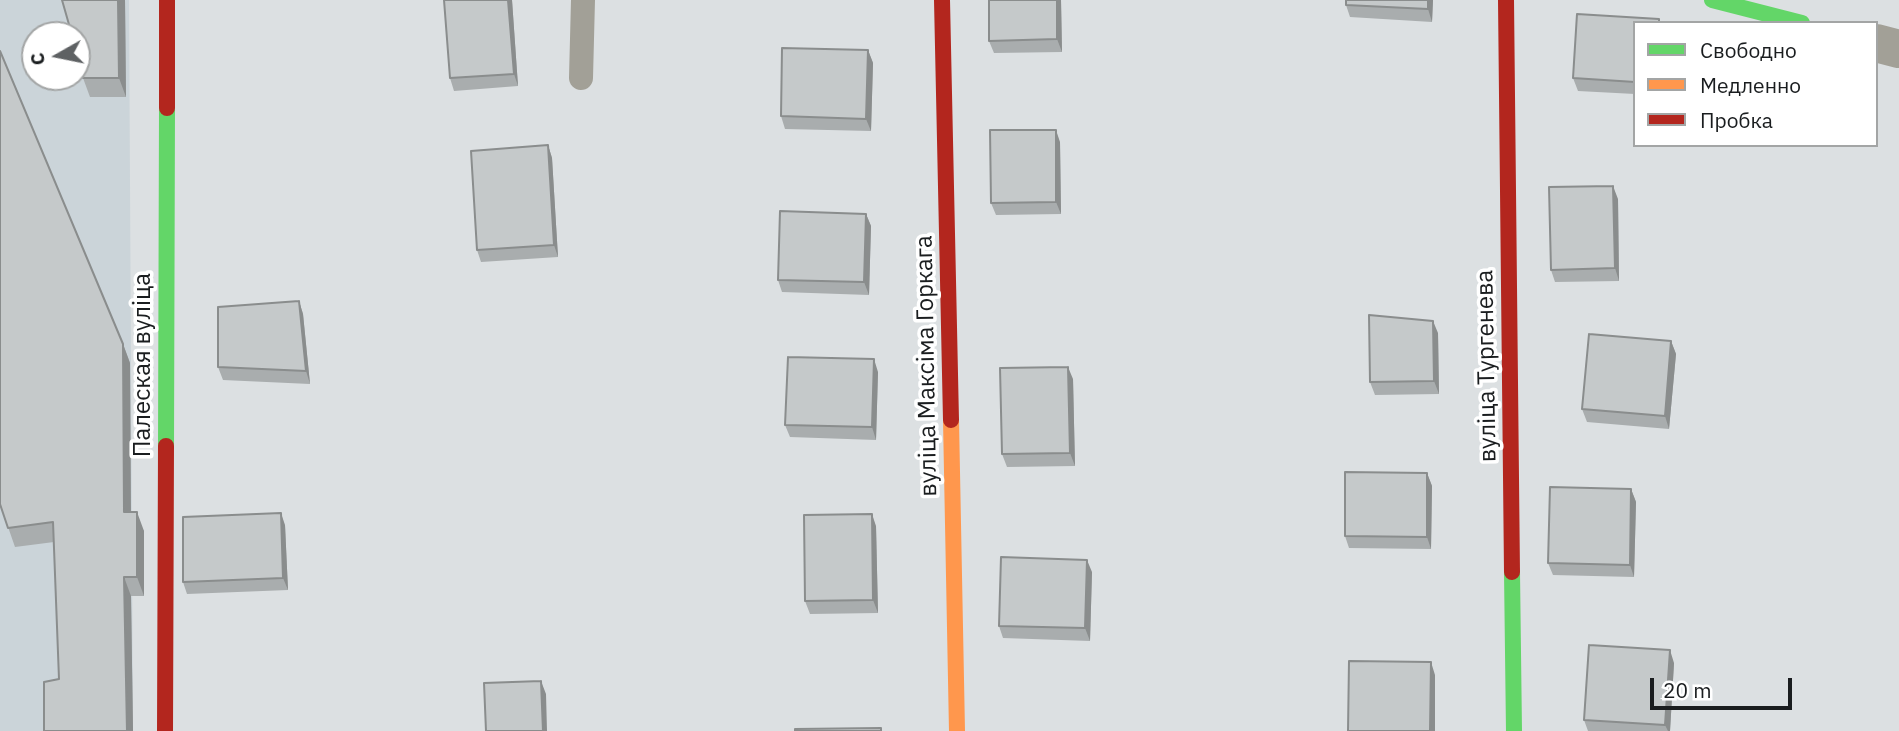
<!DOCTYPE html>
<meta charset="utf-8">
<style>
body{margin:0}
#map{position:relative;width:1899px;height:731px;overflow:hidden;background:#dce0e2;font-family:"IBM Plex Sans",sans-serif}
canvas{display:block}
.legend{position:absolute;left:1633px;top:21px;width:245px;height:126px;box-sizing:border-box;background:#fff;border:2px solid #a3a5a5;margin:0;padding:9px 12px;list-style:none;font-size:21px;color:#1a1d1f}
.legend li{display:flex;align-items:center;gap:14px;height:35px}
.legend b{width:35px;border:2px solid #a3a5a5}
.north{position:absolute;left:21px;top:21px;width:70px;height:70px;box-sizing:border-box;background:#fff;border:2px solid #a3a5a5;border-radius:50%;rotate:261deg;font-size:19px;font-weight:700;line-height:28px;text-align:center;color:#1a1d1f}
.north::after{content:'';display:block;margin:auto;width:24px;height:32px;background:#5e6163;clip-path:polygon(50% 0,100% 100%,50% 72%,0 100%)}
.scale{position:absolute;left:1650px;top:678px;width:142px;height:32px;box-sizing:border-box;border:4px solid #1a1d1f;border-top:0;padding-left:9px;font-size:21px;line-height:24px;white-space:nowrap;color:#1a1d1f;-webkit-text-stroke:5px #fff;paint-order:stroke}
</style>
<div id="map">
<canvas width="1899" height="731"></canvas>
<ul class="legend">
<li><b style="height:9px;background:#63d668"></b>Свободно</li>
<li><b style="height:9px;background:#ff974d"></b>Медленно</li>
<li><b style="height:9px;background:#b3261e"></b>Пробка</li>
</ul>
<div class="north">С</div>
<div class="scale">20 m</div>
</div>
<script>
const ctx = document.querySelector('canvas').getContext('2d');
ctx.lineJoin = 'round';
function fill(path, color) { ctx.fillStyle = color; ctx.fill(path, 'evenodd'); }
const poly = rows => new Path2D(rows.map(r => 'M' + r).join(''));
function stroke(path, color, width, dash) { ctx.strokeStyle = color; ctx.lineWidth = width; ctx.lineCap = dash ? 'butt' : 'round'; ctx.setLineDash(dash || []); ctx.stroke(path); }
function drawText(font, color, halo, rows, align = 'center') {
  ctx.font = font + ' "IBM Plex Sans",sans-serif'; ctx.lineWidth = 7; ctx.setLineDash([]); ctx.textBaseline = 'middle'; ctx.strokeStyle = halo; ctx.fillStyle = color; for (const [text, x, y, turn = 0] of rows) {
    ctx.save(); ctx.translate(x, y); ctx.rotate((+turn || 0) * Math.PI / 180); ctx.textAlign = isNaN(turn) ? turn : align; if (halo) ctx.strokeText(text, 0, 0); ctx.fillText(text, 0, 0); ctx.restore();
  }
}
const built = poly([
 [0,0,129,0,133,731,0,731],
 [35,35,77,35,77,77,35,77]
]);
const lane = poly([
 [581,78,583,0]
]);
const street = poly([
 [1876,43,1899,49]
]);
const fast = poly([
 [1712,0,1802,23],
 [166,446,167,108],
 [1512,572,1514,731]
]);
const slow = poly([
 [951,420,957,731]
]);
const jam = poly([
 [942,0,951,420],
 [1506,0,1512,572],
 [167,108,167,0],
 [165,731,166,446]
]);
const wall = poly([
 [125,0,126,97,90,97,83,78],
 [512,0,518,86,454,91,450,78],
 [1061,0,1062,52,994,53,989,41],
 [1433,0,1432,22,1350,17,1346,5],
 [1635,23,1635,94,1578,91,1573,78],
 [868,50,873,63,871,131,785,129,781,116],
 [1060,142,1061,214,996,215,991,203],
 [548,145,552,158,558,257,481,262,477,250],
 [1618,199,1619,281,1555,282,1551,270],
 [866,214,871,226,869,295,782,292,778,280],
 [299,301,303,314,310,384,223,380,218,367],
 [1438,333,1439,394,1375,395,1370,382],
 [1671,341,1676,354,1669,429,1587,422,1582,409],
 [123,344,130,363,131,512,144,531,144,596,131,596,133,731,44,731,59,679,54,542,15,547,0,504],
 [878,372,876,440,790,437,785,425],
 [1073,379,1075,466,1007,467,1002,454],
 [1427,473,1432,486,1431,549,1349,548,1345,536],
 [1631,489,1636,502,1634,577,1553,575,1548,563],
 [285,525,288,590,187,594,183,582],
 [876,526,878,613,810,614,805,601],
 [1092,572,1090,641,1003,638,999,626],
 [1674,663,1670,731,1588,731,1584,720]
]);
const shadedWall = poly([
 [118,0,125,0,126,97,119,78],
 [508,0,512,0,518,86,514,74],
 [1057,0,1061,0,1062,52,1057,39],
 [1428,0,1433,0,1432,22,1428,9],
 [868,50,873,63,871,131,866,119],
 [1056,130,1060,142,1061,214,1056,202],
 [548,145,552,158,558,257,554,245],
 [1613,186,1618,199,1619,281,1615,268],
 [866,214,871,226,869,295,864,282],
 [299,301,303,314,310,384,306,371],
 [1433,321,1438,333,1439,394,1434,381],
 [1671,341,1676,354,1669,429,1665,416],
 [123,344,130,363,131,531,124,512],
 [874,359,878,372,876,440,872,427],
 [1068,367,1073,379,1075,466,1070,453],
 [1427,473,1432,486,1431,549,1427,537],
 [1631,489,1636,502,1634,577,1630,565],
 [137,512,144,531,144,596,137,577],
 [281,513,285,525,288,590,283,578],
 [872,514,876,526,878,613,873,600],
 [1087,560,1092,572,1090,641,1085,628],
 [124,577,131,596,133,731,127,731],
 [1670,650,1674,663,1670,731,1668,731,1665,725],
 [1431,662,1435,675,1435,731,1430,731],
 [541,681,546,694,547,731,543,731]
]);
const building = poly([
 [62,0,118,0,119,78,83,78,77,56,77,35,72,35,62,0],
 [444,0,508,0,514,74,450,78,444,0],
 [989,0,1057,0,1057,39,989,41,989,0],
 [1346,0,1428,0,1428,9,1346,5,1346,0],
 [1577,14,1659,19,1659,23,1635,23,1635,82,1573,78,1577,14],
 [782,48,868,50,866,119,781,116,782,48],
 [0,51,123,344,124,512,137,512,137,577,124,577,127,731,44,731,44,682,59,679,53,522,8,528,0,504,0,51],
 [990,130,1056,130,1056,202,991,203,990,130],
 [548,145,554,245,477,250,471,151,548,145],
 [1613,186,1615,268,1551,270,1549,187,1613,186],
 [780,211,866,214,864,282,778,280,780,211],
 [299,301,306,371,218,367,218,307,299,301],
 [1369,315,1433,321,1434,381,1370,382,1369,315],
 [1589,334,1671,341,1665,416,1582,409,1589,334],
 [788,357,874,359,872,427,785,425,788,357],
 [1068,367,1070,453,1002,454,1000,368,1068,367],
 [1345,472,1427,473,1427,537,1345,536,1345,472],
 [1550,487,1631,489,1630,565,1548,563,1550,487],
 [281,513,283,578,183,582,183,517,281,513],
 [872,514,873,600,805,601,804,515,872,514],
 [1001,557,1087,560,1085,628,999,626,1001,557],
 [1589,645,1670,650,1665,725,1584,720,1589,645],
 [1349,661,1431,662,1430,731,1348,731,1349,661],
 [541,681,543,731,486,731,484,683,541,681],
 [881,728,881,731,795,731,795,729,881,728]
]);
const streetNames = [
 ["Палеская вуліца",143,365,-90],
 ["вуліца Максіма Горкага",927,366,-91],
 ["вуліца Тургенева",1487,366,-91]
];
fill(built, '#cbd4d9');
stroke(lane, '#a2a097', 24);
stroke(street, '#a2a097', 38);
stroke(fast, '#63d668', 16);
stroke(slow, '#ff974d', 16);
stroke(jam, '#b3261e', 16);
fill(wall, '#a9adae');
fill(shadedWall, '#8a8d8d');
fill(building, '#c5c9ca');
stroke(building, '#8a8d8d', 2);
drawText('24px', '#1a1d1f', '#fff', streetNames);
</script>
